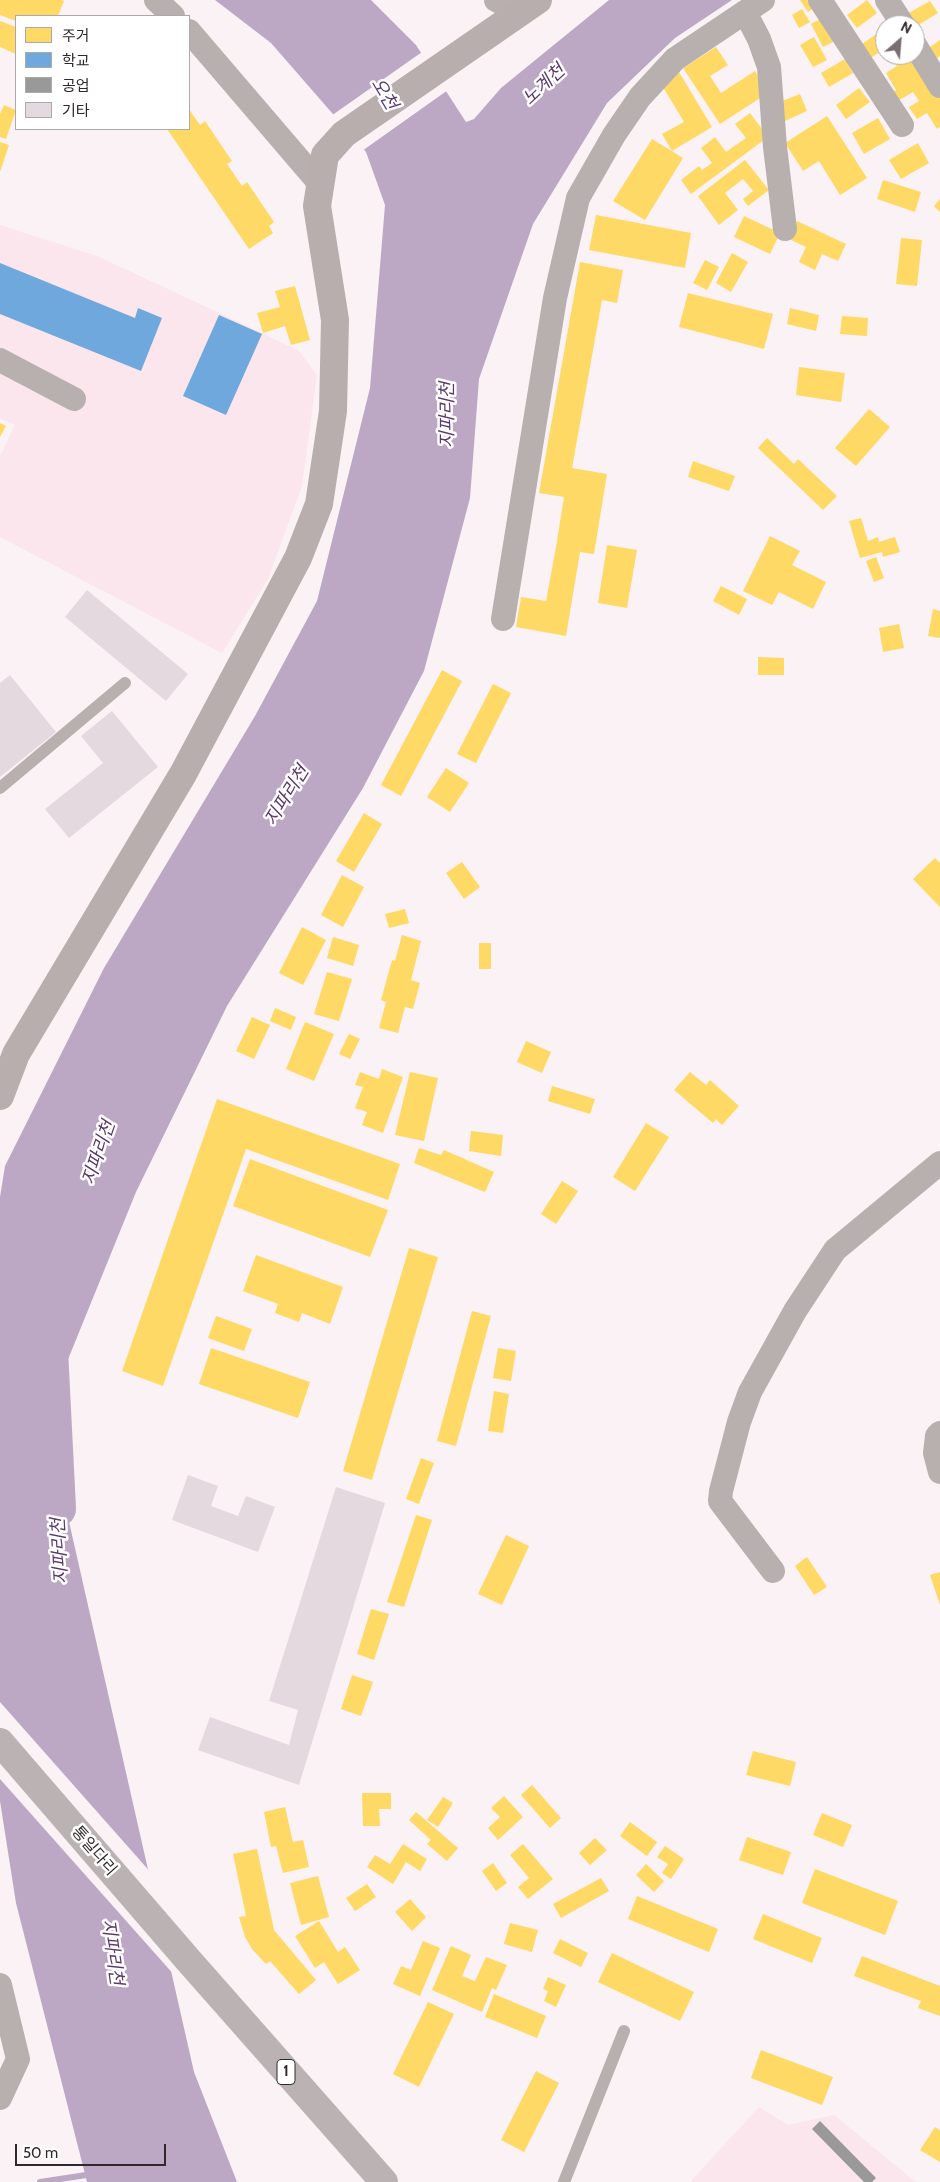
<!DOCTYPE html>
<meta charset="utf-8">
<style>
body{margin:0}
#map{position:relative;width:940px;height:2182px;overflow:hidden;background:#faf2f4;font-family:Cabin,"Noto Sans KR",sans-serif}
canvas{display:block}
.legend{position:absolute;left:15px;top:15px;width:175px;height:115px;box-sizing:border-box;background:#fff;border:1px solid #aca9aa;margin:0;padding:6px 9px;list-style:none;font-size:15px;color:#30292b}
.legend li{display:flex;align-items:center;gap:10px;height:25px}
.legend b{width:25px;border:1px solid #aca9aa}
.north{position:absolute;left:875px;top:15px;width:50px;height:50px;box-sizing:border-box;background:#fff;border:1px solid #aca9aa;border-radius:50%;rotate:27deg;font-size:14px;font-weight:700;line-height:20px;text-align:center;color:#30292b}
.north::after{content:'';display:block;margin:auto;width:18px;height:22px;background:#776f71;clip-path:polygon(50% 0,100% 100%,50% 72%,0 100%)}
.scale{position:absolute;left:15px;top:2144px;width:151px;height:22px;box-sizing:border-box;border:2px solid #30292b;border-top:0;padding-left:6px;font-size:15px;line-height:18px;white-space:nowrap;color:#30292b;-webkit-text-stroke:4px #fff;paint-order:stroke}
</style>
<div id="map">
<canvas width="940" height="2182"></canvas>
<ul class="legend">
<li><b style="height:14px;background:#ffd966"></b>주거</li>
<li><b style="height:14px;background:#6fa8dc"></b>학교</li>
<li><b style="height:14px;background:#999"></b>공업</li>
<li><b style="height:14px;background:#e4d9df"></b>기타</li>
</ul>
<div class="north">N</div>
<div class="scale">50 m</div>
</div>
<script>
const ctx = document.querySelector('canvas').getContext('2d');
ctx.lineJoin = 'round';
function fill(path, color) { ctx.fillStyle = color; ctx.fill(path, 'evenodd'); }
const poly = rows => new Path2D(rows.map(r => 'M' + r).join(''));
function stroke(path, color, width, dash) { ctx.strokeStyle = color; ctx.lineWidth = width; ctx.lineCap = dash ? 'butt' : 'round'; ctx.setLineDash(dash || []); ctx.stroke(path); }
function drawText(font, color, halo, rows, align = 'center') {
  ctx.font = font + ' Cabin,"Noto Sans KR",sans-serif'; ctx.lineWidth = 5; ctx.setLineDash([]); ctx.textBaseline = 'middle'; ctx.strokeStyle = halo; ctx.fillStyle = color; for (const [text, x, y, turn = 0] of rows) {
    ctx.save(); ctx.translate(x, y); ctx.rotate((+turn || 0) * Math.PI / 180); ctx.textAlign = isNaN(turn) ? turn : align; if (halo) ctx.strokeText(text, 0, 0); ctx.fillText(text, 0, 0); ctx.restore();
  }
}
const built = poly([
 [0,225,97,256,260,332,299,351,317,375,302,486,268,579,222,653,0,537,0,456,15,425,0,418],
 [759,2107,788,2125,834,2115,916,2182,690,2182]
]);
const water = poly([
 [215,0,371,0,416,45,466,122,474,119,501,88,609,0,732,0,675,38,607,103,533,224,479,379,470,498,424,671,363,788,227,1006,136,1192,45,1416,194,2072,237,2182,87,2182,16,1903,0,1801,0,1197,5,1166,104,968,255,716,317,601,370,388,385,205,366,152,271,43]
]);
const pier = poly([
 [422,52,448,90,362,151,331,116],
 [0,1702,153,1875,176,1977,0,1779]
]);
const homes = poly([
 [0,0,62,0,64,1,58,16,16,16,16,21,0,15],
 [800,0,816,0,819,5,808,12],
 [867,0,877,13,857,28,847,15],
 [930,1,938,13,915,27,907,14],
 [802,9,810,22,799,28,792,15],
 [824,17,837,40,823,47,811,24],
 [0,21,16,27,16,54,0,47],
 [885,28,885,48,871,58,862,44],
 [814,37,827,60,813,67,800,45],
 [940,40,940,56,935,60,927,49],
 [716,47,728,65,710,76,721,93,755,71,768,93,720,124,683,68],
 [892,55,914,55,940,96,940,127,937,129,927,113,917,119,909,107,919,101,913,92,894,103,889,94,896,90,886,73,897,66,890,56],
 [845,59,853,73,829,87,821,73],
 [679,72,712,127,672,151,662,134,684,122,660,82],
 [859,88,870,102,846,119,836,105],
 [800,94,807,111,785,121,777,103],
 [4,105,16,110,6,139,0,137,0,114],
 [189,109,200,125,205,121,232,161,227,164,242,186,247,182,274,222,269,226,273,233,249,249,167,129,189,129],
 [750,113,768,137,691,194,681,180,699,166,702,170,712,163,701,148,715,137,726,152,746,138,735,124],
 [827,116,867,178,840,195,819,161,803,171,785,143],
 [878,118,890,139,864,154,852,133],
 [652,139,683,158,645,220,613,201],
 [0,142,9,145,0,172],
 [918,143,929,163,901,179,889,160],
 [745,160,769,190,748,206,743,199,753,191,743,179,725,193,738,210,719,225,698,196],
 [883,180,921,192,915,212,877,199],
 [940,199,940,212,934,206],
 [596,215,691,233,685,268,589,250],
 [744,216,780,233,770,254,734,237],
 [797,221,846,244,838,261,822,254,815,270,799,262,806,247,789,239],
 [901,238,922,240,917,286,896,284],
 [732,253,748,262,731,292,716,283],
 [705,260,719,267,707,290,693,283],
 [580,262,623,270,617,303,602,300,572,468,607,474,594,554,580,552,566,636,516,627,521,597,546,601,556,547,564,497,539,493],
 [295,286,310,340,291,345,285,326,263,333,257,313,280,307,275,291],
 [688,293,773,314,764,349,679,327],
 [790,308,819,315,816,331,787,324],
 [842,316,868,318,867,336,840,334],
 [799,367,845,373,841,402,796,395],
 [869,409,890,427,856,466,835,448],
 [0,423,6,426,0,437],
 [767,438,794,464,798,459,837,496,823,510,758,448],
 [693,461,735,476,729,491,688,477],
 [861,518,868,541,878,537,879,542,895,537,900,552,883,557,882,552,860,558,849,521],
 [770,536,800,551,792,565,826,582,813,609,779,592,772,605,743,591],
 [607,545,637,550,627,608,598,603],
 [876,557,884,578,874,582,866,561],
 [721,586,747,599,739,615,713,601],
 [933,609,940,611,940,638,928,636],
 [899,624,904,648,883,652,879,628],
 [758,657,784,658,784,675,758,675],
 [442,670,462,681,401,796,381,785],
 [493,684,511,693,476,763,457,754],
 [446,768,469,783,450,812,427,797],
 [364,813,382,824,354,872,336,861],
 [935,858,940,863,940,907,913,879],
 [462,862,480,887,464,899,446,873],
 [342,875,364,887,343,927,321,915],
 [405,909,409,923,389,928,385,914],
 [302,927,326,940,303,985,279,973],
 [402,935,421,941,411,980,420,983,413,1009,405,1007,398,1033,379,1028,386,1002,381,1000,392,960,395,961],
 [333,937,359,945,353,966,327,958],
 [479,943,491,943,491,969,479,969],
 [327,972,352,979,339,1021,314,1014],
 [275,1008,296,1017,291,1030,270,1021],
 [252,1017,270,1025,254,1059,236,1051],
 [305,1022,334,1034,314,1081,286,1069],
 [349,1034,360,1039,350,1059,339,1054],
 [526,1041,551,1052,542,1073,517,1062],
 [382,1069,403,1077,383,1133,362,1125,367,1112,355,1108,363,1087,355,1085,360,1072,379,1079],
 [410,1072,438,1078,424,1141,395,1135],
 [690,1072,706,1085,710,1080,739,1106,722,1125,716,1119,713,1123,674,1090],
 [552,1086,595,1099,590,1114,548,1101],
 [217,1099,400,1164,388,1200,246,1149,163,1386,122,1371],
 [646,1123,669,1137,635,1191,613,1177],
 [471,1131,503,1135,501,1156,469,1151],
 [419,1148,441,1155,444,1150,494,1172,485,1192,414,1163],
 [250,1159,388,1210,370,1257,233,1206],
 [562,1181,578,1191,556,1224,541,1214],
 [409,1248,438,1257,372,1480,343,1471],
 [256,1255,343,1287,330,1324,302,1313,299,1322,275,1313,278,1304,243,1291],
 [472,1311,491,1316,456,1446,437,1441],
 [216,1316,252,1329,244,1351,208,1338],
 [211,1348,310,1382,298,1418,199,1384],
 [498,1348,516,1351,511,1381,493,1378],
 [494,1391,509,1394,503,1433,488,1431],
 [421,1458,434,1463,419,1504,406,1499],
 [416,1515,432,1520,404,1607,387,1602],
 [506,1535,529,1546,502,1605,478,1594],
 [807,1557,827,1587,814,1595,795,1566],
 [940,1572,940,1605,930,1575],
 [371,1609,389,1614,374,1660,357,1654],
 [352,1675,373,1682,361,1716,341,1709],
 [753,1751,796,1762,790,1786,746,1775],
 [532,1785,561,1818,550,1828,521,1795],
 [362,1793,391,1793,391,1809,379,1809,380,1826,363,1826],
 [504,1796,523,1817,498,1840,488,1828,500,1817,491,1808],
 [443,1797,453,1803,438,1827,427,1820],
 [285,1807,293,1842,303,1840,309,1867,283,1873,276,1846,271,1847,264,1812],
 [416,1812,458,1848,447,1861,427,1844,431,1840,409,1820],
 [822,1813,852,1825,843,1847,813,1835],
 [630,1822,657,1842,647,1856,620,1836],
 [747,1837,791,1852,783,1875,739,1860],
 [595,1838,607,1850,590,1865,579,1853],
 [403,1844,427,1859,420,1871,406,1862,393,1884,367,1867,375,1855,390,1864],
 [523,1844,553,1879,528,1899,518,1887,529,1878,510,1855],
 [665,1846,684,1859,671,1879,662,1873,668,1864,657,1857],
 [257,1849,274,1930,316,1980,299,1994,270,1961,266,1964,252,1949,245,1937,239,1917,246,1916,233,1854],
 [493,1863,507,1883,496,1891,482,1871],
 [646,1864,664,1881,654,1892,636,1875],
 [815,1869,898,1901,885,1935,802,1903],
 [318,1876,329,1917,301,1925,290,1883],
 [601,1878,609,1891,561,1918,553,1904],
 [367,1884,376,1897,355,1911,346,1898],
 [637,1896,718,1929,709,1952,628,1919],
 [410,1899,426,1917,412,1931,395,1912],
 [763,1914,822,1938,812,1963,753,1939],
 [319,1921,338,1952,345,1947,360,1970,338,1984,324,1962,315,1968,295,1936],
 [510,1923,538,1930,532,1952,504,1944],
 [560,1939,588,1953,581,1967,553,1953],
 [423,1941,440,1948,420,1996,393,1984,401,1966,411,1970],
 [451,1946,471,1955,462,1976,475,1981,486,1957,507,1965,496,1990,492,1988,482,2012,432,1990],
 [612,1953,694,1992,680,2021,598,1982],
 [862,1956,940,1986,940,2016,918,2008,921,2001,854,1976],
 [548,1977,566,1985,556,2007,544,2001,548,1991,543,1989],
 [494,1994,546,2016,537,2038,485,2017],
 [428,2002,454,2014,419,2087,393,2074],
 [761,2050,833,2077,822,2105,751,2078],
 [536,2071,559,2083,524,2152,501,2140],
 [935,2127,940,2130,940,2162,920,2150]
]);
const schools = poly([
 [0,263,135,318,138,308,162,318,141,371,0,314],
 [219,315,262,334,226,415,183,396]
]);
const industry = poly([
 [820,2121,876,2178,872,2182,864,2182,812,2129]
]);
const stream = poly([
 [40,2182,93,2174]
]);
const river = poly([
 [50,1350,58,1509]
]);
const building = poly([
 [87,590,188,674,166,701,65,617],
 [10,675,56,732,0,777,0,683],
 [112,711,158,767,69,838,45,809,103,763,81,736],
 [188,1475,218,1486,211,1506,238,1516,246,1496,275,1507,258,1552,172,1520],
 [336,1487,385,1503,299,1785,198,1750,210,1717,289,1745,298,1710,269,1701]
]);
const lane = poly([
 [0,788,125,683],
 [564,2182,624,2031]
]);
const street = poly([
 [156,0,173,16],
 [496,0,520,13],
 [820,0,902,125],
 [887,0,903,25],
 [745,12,759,39,769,67,775,147,785,229],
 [189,31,320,184],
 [915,45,940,86],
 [0,360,74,399],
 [503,619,555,298,578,198,614,135,640,97,675,59,763,0],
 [940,1433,937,1436,935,1453,940,1472],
 [773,1571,720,1501,721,1491,739,1422,750,1392,795,1311,835,1250,940,1163],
 [0,1985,18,2059,0,2098]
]);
const secondary = poly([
 [0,1096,16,1054,183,774,298,558,319,504,333,411,335,320,317,206,325,155,344,134,538,0]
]);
const primary = poly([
 [0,1742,189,1961,384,2182]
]);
const shields = [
 [286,2072,18]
];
const shieldNames = [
 ["1",286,2072]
];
const streetNames = [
 ["통일다리",94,1851,49]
];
const waterNames = [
 ["노계천",544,85,-43],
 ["오천",384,94,59],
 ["지파리천",448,415,-90],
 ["지파리천",287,796,-58],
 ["지파리천",99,1153,-71],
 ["지파리천",60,1551,-93],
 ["지파리천",112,1952,82]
];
fill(built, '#fae6ec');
fill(water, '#bca8c4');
fill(pier, '#faf2f4');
fill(homes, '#ffd966');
fill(schools, '#6fa8dc');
fill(industry, '#999');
stroke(stream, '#bca8c4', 6);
stroke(river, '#bca8c4', 36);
fill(building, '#e4d9df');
stroke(lane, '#b8b0af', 12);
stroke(street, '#b8b0af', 24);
stroke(secondary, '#b8aeae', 28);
stroke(primary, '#bbb2b3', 28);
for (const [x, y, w] of shields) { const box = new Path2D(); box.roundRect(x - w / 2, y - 12.5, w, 25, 4); ctx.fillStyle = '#fff'; ctx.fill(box); stroke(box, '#30292b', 1); }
drawText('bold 15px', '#30292b', null, shieldNames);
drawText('16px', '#30292b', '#fff', streetNames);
drawText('italic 18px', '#5a396d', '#fff', waterNames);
</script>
